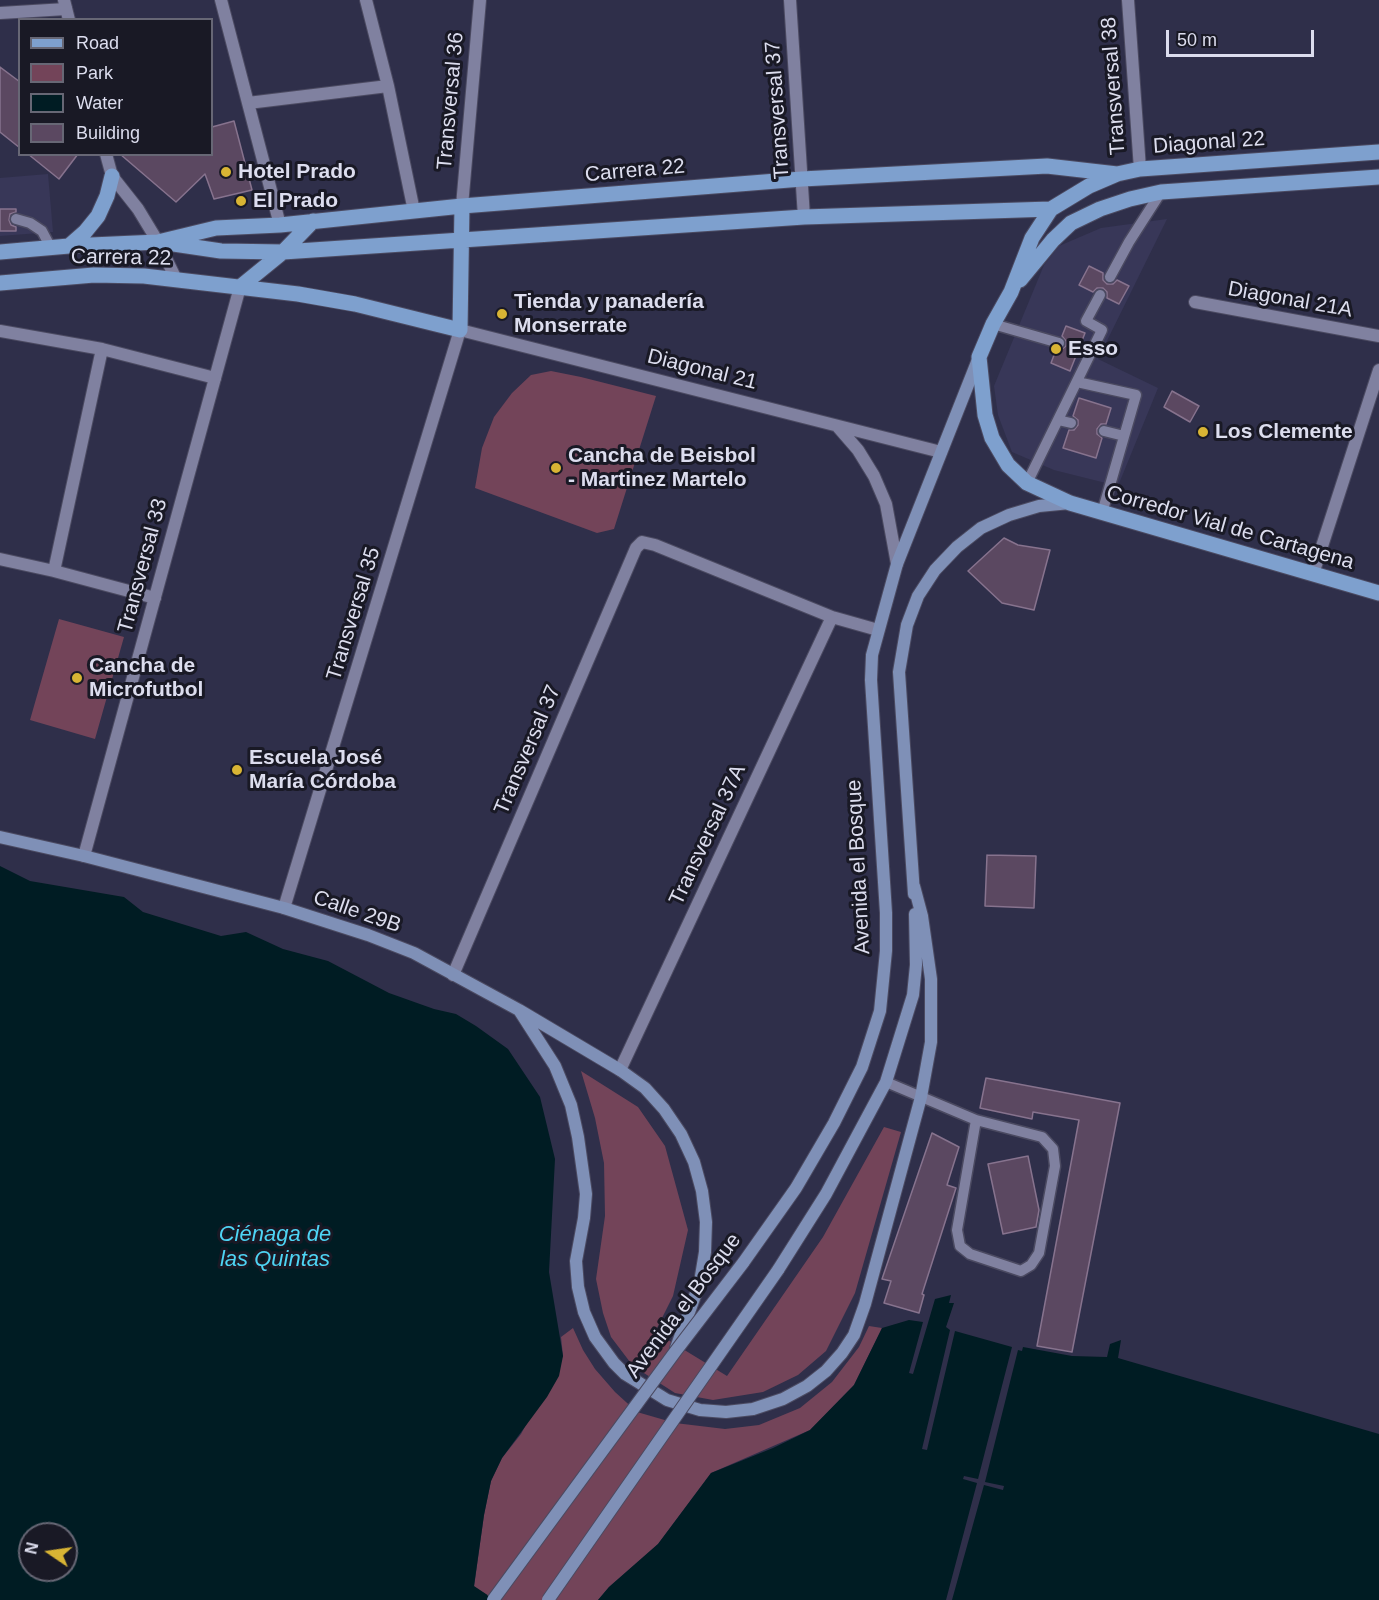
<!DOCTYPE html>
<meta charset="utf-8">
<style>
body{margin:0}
#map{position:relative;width:1379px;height:1600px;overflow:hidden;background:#2f2f4a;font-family:Arial,sans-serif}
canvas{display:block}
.legend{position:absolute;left:18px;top:18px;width:195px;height:138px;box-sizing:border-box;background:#191925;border:2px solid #676775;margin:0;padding:8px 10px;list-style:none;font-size:18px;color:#dcddee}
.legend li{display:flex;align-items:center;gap:12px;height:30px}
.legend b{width:30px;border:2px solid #676775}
.north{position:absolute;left:18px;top:1522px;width:60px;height:60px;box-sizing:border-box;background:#191925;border:2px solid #676775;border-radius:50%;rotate:283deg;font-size:16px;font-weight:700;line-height:24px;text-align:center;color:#dcddee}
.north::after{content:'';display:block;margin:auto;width:21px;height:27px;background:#d8b434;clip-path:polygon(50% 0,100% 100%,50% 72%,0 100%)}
.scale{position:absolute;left:1166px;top:30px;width:148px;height:27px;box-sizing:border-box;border:3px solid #dcddee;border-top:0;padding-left:8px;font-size:18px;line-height:21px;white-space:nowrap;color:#dcddee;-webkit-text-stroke:4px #191925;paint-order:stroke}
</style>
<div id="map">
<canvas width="1379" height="1600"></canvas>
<ul class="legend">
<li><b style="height:8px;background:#7ea0ce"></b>Road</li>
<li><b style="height:16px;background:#734459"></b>Park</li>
<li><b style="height:16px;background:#001c23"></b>Water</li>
<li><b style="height:16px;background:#5b4861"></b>Building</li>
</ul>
<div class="north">N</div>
<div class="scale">50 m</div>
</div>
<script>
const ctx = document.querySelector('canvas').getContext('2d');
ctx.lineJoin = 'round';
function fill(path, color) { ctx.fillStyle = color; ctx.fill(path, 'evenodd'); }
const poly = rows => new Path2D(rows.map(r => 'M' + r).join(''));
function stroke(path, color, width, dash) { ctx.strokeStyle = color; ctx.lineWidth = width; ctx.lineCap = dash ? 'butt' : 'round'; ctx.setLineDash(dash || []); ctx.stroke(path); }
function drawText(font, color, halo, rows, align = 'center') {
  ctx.font = font + ' Arial,sans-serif'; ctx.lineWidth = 6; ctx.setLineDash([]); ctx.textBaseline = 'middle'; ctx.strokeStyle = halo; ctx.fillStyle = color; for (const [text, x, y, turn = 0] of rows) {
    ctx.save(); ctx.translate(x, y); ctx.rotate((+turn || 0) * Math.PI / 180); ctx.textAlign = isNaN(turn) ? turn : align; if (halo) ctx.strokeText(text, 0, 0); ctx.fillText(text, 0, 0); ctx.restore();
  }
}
const built = poly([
 [48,174,53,232,0,236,0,178],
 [1167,219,1098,359,1158,388,1118,486,1054,470,1012,452,998,415,994,386,1044,265,1059,246,1101,228]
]);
const green = poly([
 [551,371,581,377,656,396,614,529,597,533,475,488,482,448,494,417,512,393,531,375],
 [59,619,124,637,95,739,30,720],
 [581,1071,638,1107,665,1146,688,1230,673,1296,655,1332,727,1376,823,1237,884,1127,901,1132,855,1293,826,1351,798,1375,763,1392,713,1400,675,1393,633,1366,611,1337,603,1313,596,1279,605,1216,604,1163,595,1118],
 [869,1326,882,1328,854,1385,810,1430,711,1473,658,1544,609,1587,598,1600,495,1600,474,1587,484,1515,491,1481,502,1458,521,1434,563,1356,561,1337,573,1328,583,1350,595,1369,615,1392,637,1412,675,1423,725,1429,759,1425,800,1408,832,1382,859,1347]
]);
const water = poly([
 [0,866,30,881,124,897,143,912,221,936,246,932,283,949,328,961,389,993,434,1009,456,1014,476,1026,508,1049,540,1097,555,1159,549,1272,563,1356,559,1376,547,1397,502,1458,491,1481,484,1515,474,1586,495,1600,0,1600],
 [30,1534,66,1534,66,1570,30,1570],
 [951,1295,949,1303,954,1303,946,1327,950,1330,922,1449,927,1450,955,1331,1012,1347,978,1479,964,1476,963,1479,977,1483,946,1600,598,1600,609,1587,658,1544,711,1473,773,1448,810,1430,854,1385,882,1328,909,1320,923,1322,909,1373,913,1374,935,1299],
 [1121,1340,1118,1358,1379,1434,1379,1600,952,1600,984,1485,1003,1490,1004,1486,985,1482,1018,1350,1022,1351,1023,1347,1072,1356,1107,1357,1110,1344]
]);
const building = poly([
 [0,67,20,82,20,148,0,132,0,67],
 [234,121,252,190,214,199,205,174,176,202,120,154,212,154,212,127,234,121],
 [28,154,78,154,59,179,28,154],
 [0,209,16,209,16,212,10,214,9,220,11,225,16,227,16,231,0,231,0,209],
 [1089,266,1103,273,1103,280,1107,284,1113,284,1117,280,1129,286,1119,304,1107,298,1107,292,1103,288,1097,288,1093,292,1079,285,1089,266],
 [1066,326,1085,333,1070,371,1051,363,1056,350,1061,350,1066,346,1066,341,1062,336,1066,326],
 [1172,391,1199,406,1190,422,1164,407,1172,391],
 [1079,398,1111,408,1106,424,1101,424,1097,429,1097,434,1102,438,1096,458,1063,448,1069,430,1074,430,1078,425,1078,420,1073,416,1079,398],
 [1004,538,1018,545,1050,550,1034,610,1002,603,968,571,1004,538],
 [987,855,1036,856,1034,908,985,906,987,855],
 [986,1078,1120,1103,1072,1352,1037,1346,1079,1120,1033,1112,1032,1119,980,1108,986,1078],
 [932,1133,959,1147,947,1185,956,1188,922,1294,924,1295,919,1313,884,1303,891,1281,882,1279,932,1133],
 [1028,1156,1039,1210,1036,1227,1003,1234,988,1164,1028,1156]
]);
const service = poly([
 [16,219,30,223,42,231,51,248],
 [1110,277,1129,242,1161,192],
 [993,324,1059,343],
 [1077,382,1136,395,1102,513],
 [1058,420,1071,423],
 [1104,431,1124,436],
 [1027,483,1102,330,1086,321,1100,295],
 [886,1082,976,1120,1042,1137,1053,1149,1055,1166,1039,1253,1031,1265,1021,1271,970,1254,960,1246,957,1230,976,1120]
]);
const minor = poly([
 [221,0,280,225],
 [366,0,388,86,414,211],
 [790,0,804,217],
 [1128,0,1140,169],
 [0,13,66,9],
 [248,103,388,86],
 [1195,302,1379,336],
 [0,331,102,349,54,571],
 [102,349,215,378],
 [0,559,54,571,155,598],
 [1313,574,1379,370],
 [453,975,636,548,642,542,655,545,832,617,878,630],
 [620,1070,832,617]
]);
const tertiary = poly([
 [64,0,69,20],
 [106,154,112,176,138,209,158,242,176,279],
 [462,206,480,0],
 [838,427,858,450,874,476,886,504,897,564],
 [84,856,240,287],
 [284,908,460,330,941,452]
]);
const secondary = poly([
 [0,837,84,856,284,908,368,935,414,953,519,1010,620,1070,645,1088,664,1109,681,1134,694,1162,702,1191,706,1222,705,1252,700,1282,676,1348],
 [914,894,899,672,907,625,918,596,935,570,957,547,981,528,1009,515,1039,506,1070,503],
 [519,1010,555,1066,571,1105,578,1137,586,1194,584,1218,576,1261,578,1287,584,1312,595,1337,614,1363,625,1374,667,1400,700,1410,726,1412,753,1409,783,1399,807,1386,826,1371,842,1353,854,1335,865,1304,921,1097,931,1042,931,979,922,916,914,886],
 [743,1263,796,1188,834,1123,862,1067,880,1011,886,951,886,913,871,680,872,655,897,564,979,357],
 [778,1270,826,1194,886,1082,913,995,916,965,915,914]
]);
const primary = poly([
 [1379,152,1140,169,1117,174,1089,186,1051,209,1032,238,1011,292,993,324,979,357,985,415,992,438,1008,465,1027,483,1070,503,1379,593],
 [167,243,221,251,283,252,804,217,1051,209],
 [69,246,85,232,98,216,107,196,112,176],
 [0,252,69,246,158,242,216,228,280,225,462,206,802,179,1047,166,1117,174],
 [1020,280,1053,240,1071,223,1100,209,1130,199,1161,192,1379,177],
 [0,283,94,275,144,276,298,294,355,304,460,330,462,206],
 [240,287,283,252,313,221]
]);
const secondaryBridge = poly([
 [493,1600,675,1352,743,1263],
 [548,1600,778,1270]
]);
const markers = [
 [226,172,6,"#d8b434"],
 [241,201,6,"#d8b434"],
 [502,314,6,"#d8b434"],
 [1056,349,6,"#d8b434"],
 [1203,432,6,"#d8b434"],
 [556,468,6,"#d8b434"],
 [77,678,6,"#d8b434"],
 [237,770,6,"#d8b434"]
];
const streetNames = [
 ["Transversal 38",1114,86,-94],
 ["Transversal 36",451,101,-85],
 ["Transversal 37",778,110,-94],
 ["Diagonal 22",1209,143,-4],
 ["Carrera 22",635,171,-5],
 ["Carrera 22",121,258,1],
 ["Diagonal 21A",1290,300,10],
 ["Diagonal 21",702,370,14],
 ["Corredor Vial de Cartagena",1230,528,16],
 ["Transversal 33",143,566,-75],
 ["Transversal 35",354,614,-73],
 ["Transversal 37",528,750,-67],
 ["Transversal 37A",708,835,-65],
 ["Avenida el Bosque",859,867,-93],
 ["Calle 29B",357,912,19],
 ["Avenida el Bosque",684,1306,-53]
];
const poiNames = [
 ["Hotel Prado",238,172],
 ["El Prado",253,201],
 ["Tienda y panadería",514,302],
 ["Monserrate",514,326],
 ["Esso",1068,349],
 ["Los Clemente",1215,432],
 ["Cancha de Beisbol",568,456],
 ["- Martinez Martelo",568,480],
 ["Cancha de",89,666],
 ["Microfutbol",89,690],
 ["Escuela José",249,758],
 ["María Córdoba",249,782]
];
const waterNames = [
 ["Ciénaga de",275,1235],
 ["las Quintas",275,1260]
];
fill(built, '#383758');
fill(green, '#734459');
fill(water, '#001c23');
fill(building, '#5b4861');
stroke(building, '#87738e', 1.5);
stroke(service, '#4b4a61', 13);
stroke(minor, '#4b4a61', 14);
stroke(tertiary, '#4b4a61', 14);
stroke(secondary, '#4b4a61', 14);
stroke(primary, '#4b4a61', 17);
stroke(service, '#8081a0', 10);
stroke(minor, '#8081a0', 12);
stroke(tertiary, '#8081a0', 12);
stroke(secondary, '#7f90b7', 12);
stroke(primary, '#7ea0ce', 15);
stroke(secondaryBridge, '#4b4a61', 14, []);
stroke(secondaryBridge, '#7f90b7', 12);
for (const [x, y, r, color] of markers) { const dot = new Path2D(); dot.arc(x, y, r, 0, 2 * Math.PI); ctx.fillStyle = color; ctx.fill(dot); stroke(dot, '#191925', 2); }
drawText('21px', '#dcddee', '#191925', streetNames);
drawText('bold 21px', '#dcddee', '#191925', poiNames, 'left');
drawText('italic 22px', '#4ed4f4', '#191925', waterNames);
</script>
